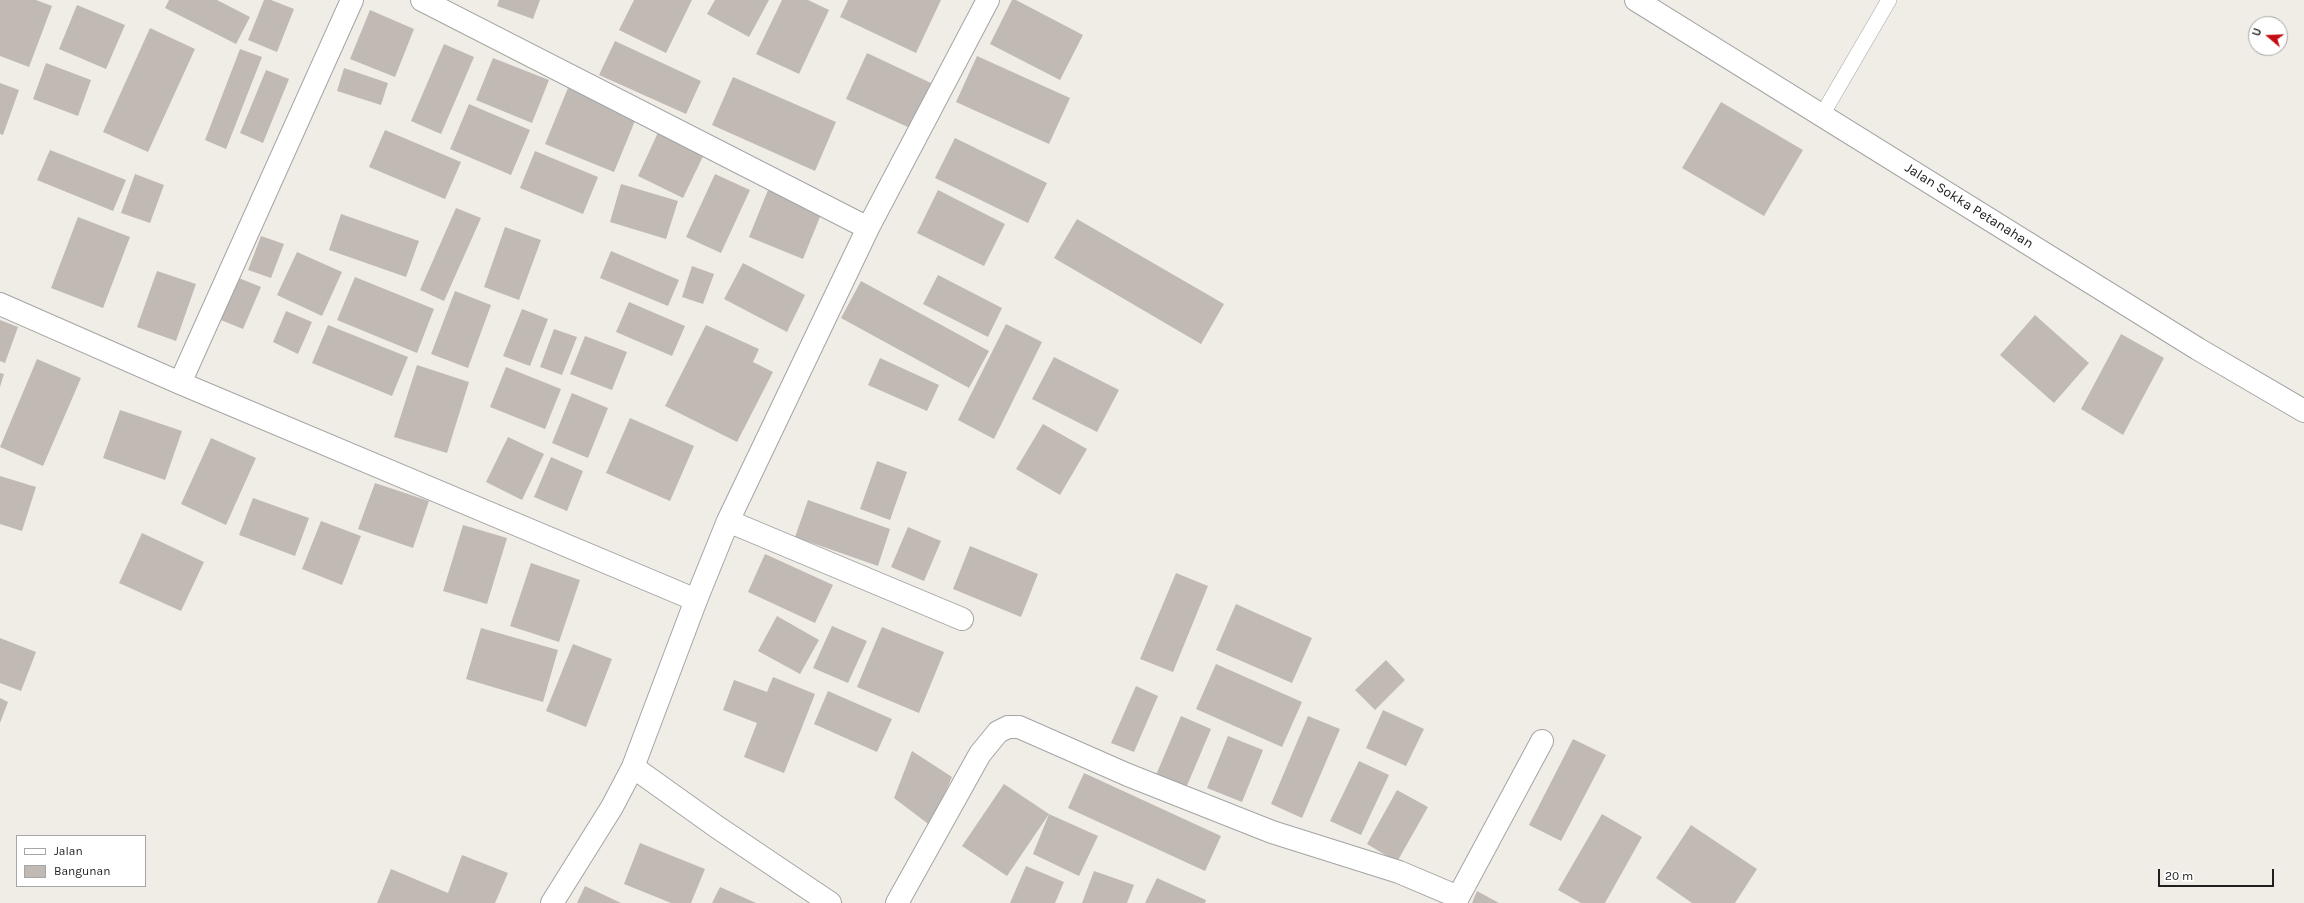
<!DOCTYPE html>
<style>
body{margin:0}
#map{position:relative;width:2304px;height:903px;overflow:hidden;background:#f0ede7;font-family:Karla,sans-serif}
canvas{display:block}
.legend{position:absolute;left:16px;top:835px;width:130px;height:52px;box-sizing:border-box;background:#fff;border:1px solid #a6a6a6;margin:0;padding:5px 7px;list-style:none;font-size:12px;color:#202020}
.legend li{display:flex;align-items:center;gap:8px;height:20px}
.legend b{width:20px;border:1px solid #a6a6a6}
.north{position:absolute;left:2248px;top:16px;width:40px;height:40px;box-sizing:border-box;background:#fff;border:1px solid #a6a6a6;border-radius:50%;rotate:289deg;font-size:11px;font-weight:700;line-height:16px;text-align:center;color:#202020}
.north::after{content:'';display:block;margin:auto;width:14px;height:18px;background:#c40d12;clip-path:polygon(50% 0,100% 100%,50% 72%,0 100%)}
.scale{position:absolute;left:2158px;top:869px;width:116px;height:18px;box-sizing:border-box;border:2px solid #202020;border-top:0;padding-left:5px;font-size:12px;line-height:14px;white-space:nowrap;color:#202020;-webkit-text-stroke:3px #fff;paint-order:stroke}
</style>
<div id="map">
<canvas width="2304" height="903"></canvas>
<ul class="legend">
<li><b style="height:5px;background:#fff"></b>Jalan</li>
<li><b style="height:11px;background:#c1b9b4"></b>Bangunan</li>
</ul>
<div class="north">U</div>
<div class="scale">20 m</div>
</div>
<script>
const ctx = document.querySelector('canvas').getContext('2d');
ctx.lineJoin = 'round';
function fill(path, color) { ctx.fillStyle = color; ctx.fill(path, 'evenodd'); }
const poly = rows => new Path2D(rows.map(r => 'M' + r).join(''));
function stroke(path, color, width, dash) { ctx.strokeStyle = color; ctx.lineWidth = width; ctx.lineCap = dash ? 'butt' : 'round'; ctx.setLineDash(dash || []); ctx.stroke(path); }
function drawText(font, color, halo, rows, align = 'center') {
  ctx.font = font + ' Karla,sans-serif'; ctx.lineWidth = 4; ctx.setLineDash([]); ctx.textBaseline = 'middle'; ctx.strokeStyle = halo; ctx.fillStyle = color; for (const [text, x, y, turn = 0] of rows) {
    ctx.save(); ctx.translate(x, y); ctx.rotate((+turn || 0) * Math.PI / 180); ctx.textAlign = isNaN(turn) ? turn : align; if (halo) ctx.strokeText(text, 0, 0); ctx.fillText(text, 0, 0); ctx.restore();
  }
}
const building = poly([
 [0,0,36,0,52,6,29,67,0,56],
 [169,0,217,0,250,17,236,44,165,8],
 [264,0,271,0,294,9,277,52,248,40],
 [499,0,540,0,533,19,497,6],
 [634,0,692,0,666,53,619,30],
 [715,0,769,0,749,37,707,14],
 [782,0,808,0,829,10,799,74,756,54],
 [848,0,941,0,916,53,840,17],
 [1012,0,1016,0,1083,35,1060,80,990,44],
 [77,5,125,25,106,69,59,49],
 [370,10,414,29,395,77,350,59],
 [150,28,195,49,148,152,103,132],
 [615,41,701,81,686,114,599,75],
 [444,44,474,57,441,134,411,121],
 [240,49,262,57,226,149,205,140],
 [867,53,931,83,910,128,846,99],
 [977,56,1070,98,1049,144,956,102],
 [493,58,549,80,532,123,476,100],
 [46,63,91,80,78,116,33,99],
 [344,68,388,83,381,105,337,91],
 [266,70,289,79,263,143,240,133],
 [733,77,836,122,815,171,712,125],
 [0,83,19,90,3,135,0,134],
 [568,88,637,116,614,172,545,144],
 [1721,102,1803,150,1764,216,1682,168],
 [469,104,530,130,511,175,450,149],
 [660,128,706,150,683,198,638,176],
 [385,130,461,162,445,199,369,167],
 [955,138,1047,183,1028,223,935,178],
 [50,150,126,180,113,211,37,180],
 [535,151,598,177,583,214,520,188],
 [135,174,164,185,150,223,121,213],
 [715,174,750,190,721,253,686,237],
 [621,184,678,201,666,239,610,222],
 [768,190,822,212,803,259,749,237],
 [938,190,1005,224,984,266,917,233],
 [456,208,481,218,444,301,420,290],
 [341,214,419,241,406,277,329,250],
 [78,217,130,237,103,308,51,288],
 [1077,219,1224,304,1201,344,1054,258],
 [505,227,541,240,519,300,484,287],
 [261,236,284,244,271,278,248,270],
 [611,251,679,280,668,306,600,278],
 [297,252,342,272,322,316,277,295],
 [743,263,805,295,787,332,724,299],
 [692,266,714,274,703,304,682,297],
 [157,271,196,284,176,341,137,327],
 [938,275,1002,308,988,337,923,304],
 [234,276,261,287,243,329,216,318],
 [355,277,434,309,417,353,337,320],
 [861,281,989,351,969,388,841,318],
 [455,291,491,305,468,368,431,354],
 [629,302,685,326,672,356,616,332],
 [522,309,548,319,530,366,503,356],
 [286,311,312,322,298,354,273,342],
 [2035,315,2089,363,2054,403,2000,355],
 [0,320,18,327,5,363,0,361],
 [1006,324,1042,342,994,439,958,420],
 [328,325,408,357,392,396,312,363],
 [706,325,759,349,753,362,773,372,737,442,665,406],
 [554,329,577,337,562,375,540,367],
 [2121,334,2164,358,2123,435,2081,409],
 [585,336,627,352,612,390,570,374],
 [1054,357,1119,390,1097,432,1032,399],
 [880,358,939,385,927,411,868,385],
 [37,359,81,378,43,466,0,447],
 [417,365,469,382,447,453,394,437],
 [506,367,561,389,545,429,490,407],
 [0,373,4,374,0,387],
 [572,393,608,408,588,458,552,443],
 [120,410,182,431,165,480,103,458],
 [630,418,694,446,670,501,606,473],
 [1043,424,1087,449,1060,495,1016,469],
 [508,437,544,454,522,500,486,482],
 [211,438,256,458,226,525,181,504],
 [551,457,583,471,567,511,534,497],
 [877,461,907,472,890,520,860,509],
 [0,476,36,487,22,531,0,524],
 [375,483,429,501,413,548,358,529],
 [253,498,309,518,295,556,239,535],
 [808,500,890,529,878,566,795,537],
 [321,521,361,536,342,585,302,569],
 [463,525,507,538,487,604,443,591],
 [908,527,941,541,924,581,891,567],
 [142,533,204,562,181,611,119,583],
 [970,546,1038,574,1021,617,953,589],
 [765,554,833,585,815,623,748,592],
 [531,563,580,580,559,642,510,626],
 [1176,573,1208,586,1173,672,1140,659],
 [1236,604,1312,638,1292,683,1216,650],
 [777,616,819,640,800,674,758,651],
 [832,626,867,641,848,683,813,668],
 [882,627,944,652,919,713,857,687],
 [481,628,558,650,543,702,466,679],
 [0,638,36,652,21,691,0,683],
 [573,644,612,659,586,727,546,711],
 [1386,660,1405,680,1375,710,1355,690],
 [1216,664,1302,702,1282,747,1196,709],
 [773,677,815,694,784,773,744,757,757,723,723,710,734,680,767,692],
 [1136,686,1158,696,1134,752,1111,743],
 [828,691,892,719,877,752,814,724],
 [0,698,8,702,0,723],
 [1383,710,1424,729,1406,766,1366,748],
 [1181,716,1211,729,1186,788,1156,775],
 [1308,716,1340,729,1302,818,1271,804],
 [1228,736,1263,750,1242,802,1207,788],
 [1573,739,1606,755,1561,841,1529,825],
 [912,751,952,777,931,826,894,798],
 [1359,761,1389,775,1361,835,1330,821],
 [1084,773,1221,836,1205,871,1068,808],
 [1004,784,1049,814,1007,876,962,846],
 [1397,790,1428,807,1397,862,1367,844],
 [1049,814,1098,836,1079,876,1033,854],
 [1602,814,1642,837,1605,903,1581,903,1558,890],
 [1691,825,1757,869,1735,903,1692,903,1656,878],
 [640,843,705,869,691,903,671,903,624,884],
 [462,855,508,873,495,903,377,903,391,869,448,893],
 [1026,866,1064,882,1055,903,1010,903],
 [1094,871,1134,885,1127,903,1082,903],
 [1157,878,1206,900,1205,903,1145,903],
 [585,886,621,903,577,903],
 [720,887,756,903,712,903],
 [1477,891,1499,903,1472,903]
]);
const service = poly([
 [1822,115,1889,0]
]);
const minor = poly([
 [422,0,868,228],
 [0,304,180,383,696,600,728,521,868,228,988,0],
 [180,383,352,0],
 [728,521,962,619],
 [633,767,717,827,830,903],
 [552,903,612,807,633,767,696,600],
 [897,903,980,754,998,732,1008,727,1019,727,1128,775,1272,832,1399,872,1458,897],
 [1455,903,1542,741]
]);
const tertiary = poly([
 [1636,0,2198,349,2304,411]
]);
const streetNames = [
 ["Jalan Sokka Petanahan",1969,206,32]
];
fill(building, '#c1b9b4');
stroke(service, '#a4a4a4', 16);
stroke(minor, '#a4a4a4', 24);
stroke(tertiary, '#a4a4a4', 24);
stroke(service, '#fff', 15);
stroke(minor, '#fff', 22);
stroke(tertiary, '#fff', 22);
drawText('14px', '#202020', '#fff', streetNames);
</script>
